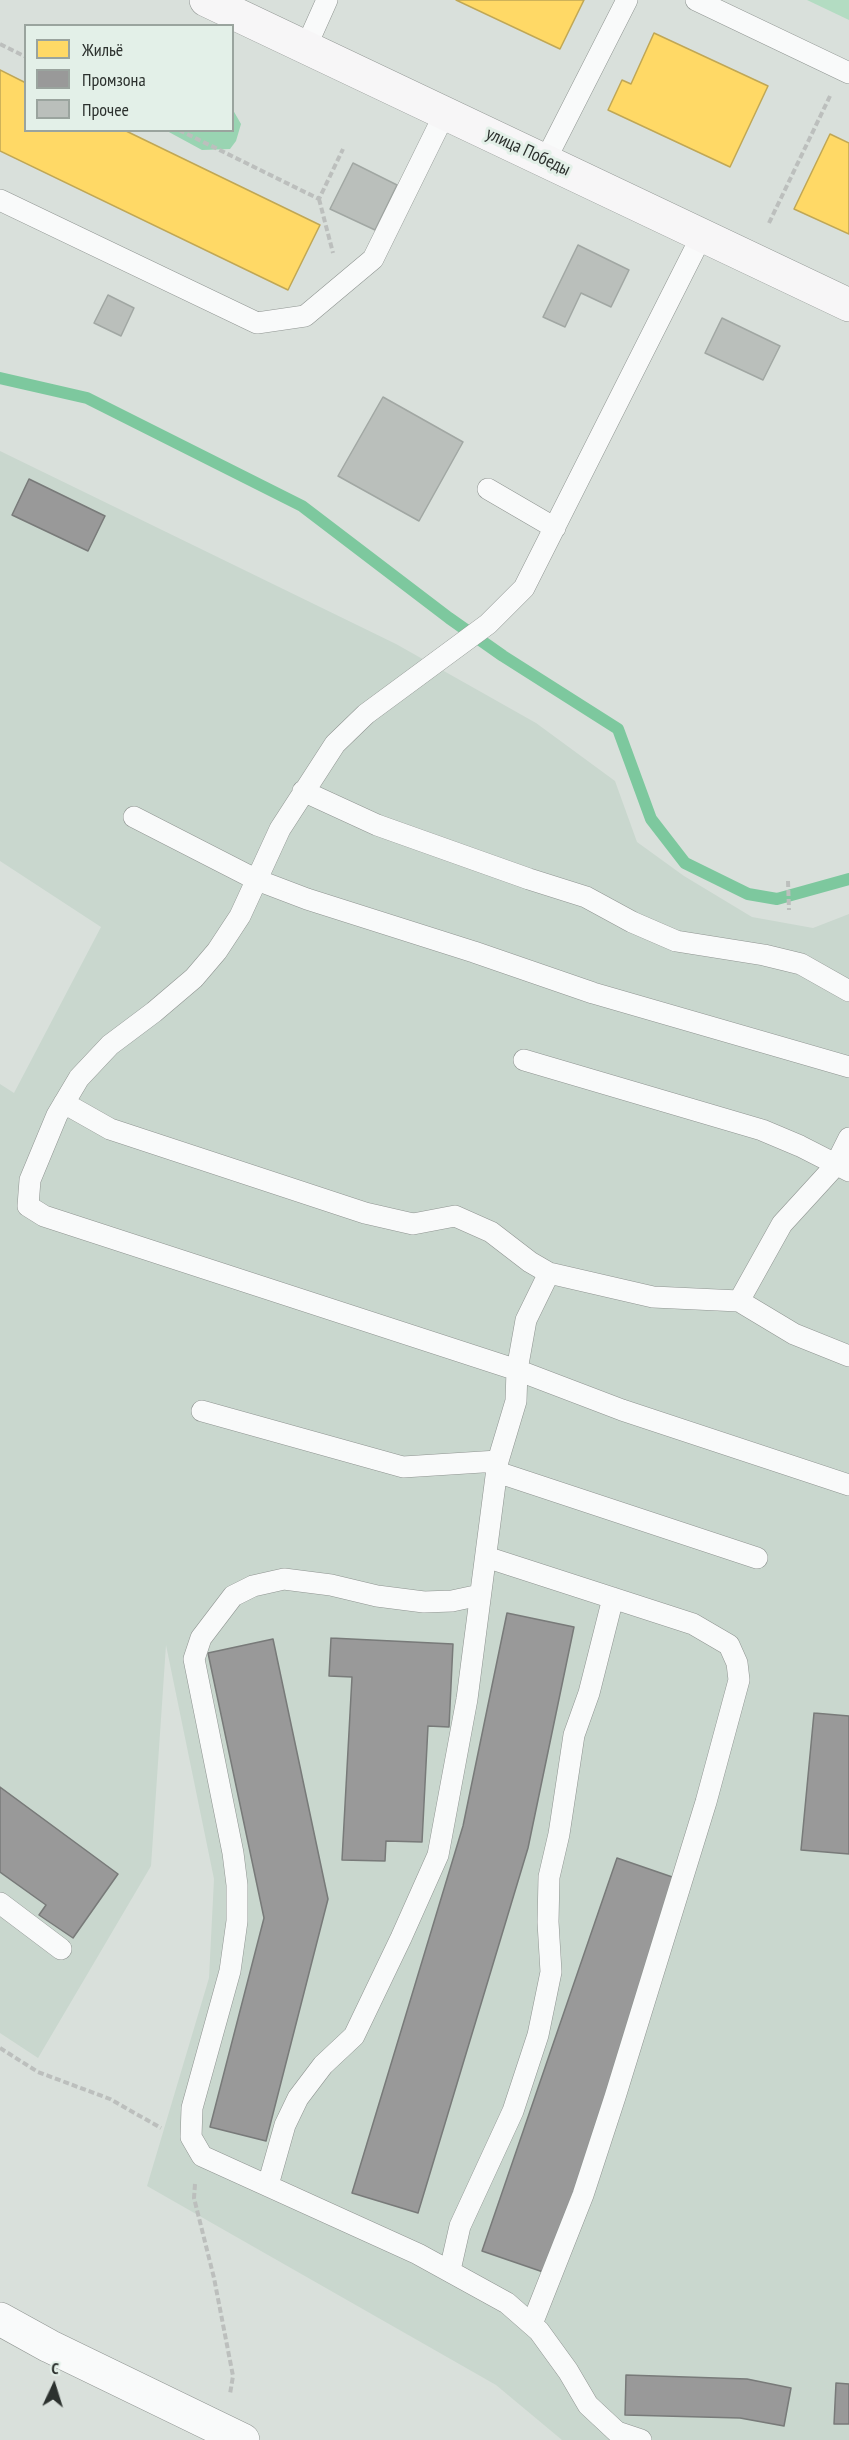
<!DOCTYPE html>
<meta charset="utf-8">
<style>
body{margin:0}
#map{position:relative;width:849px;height:2440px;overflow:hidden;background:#d9e0db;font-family:"PT Sans Narrow",sans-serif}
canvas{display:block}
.legend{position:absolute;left:24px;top:24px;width:210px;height:108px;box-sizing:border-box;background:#e3f0e8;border:2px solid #9aa49e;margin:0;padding:8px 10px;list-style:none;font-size:18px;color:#2c312e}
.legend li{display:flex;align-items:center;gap:12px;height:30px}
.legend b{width:30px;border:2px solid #9aa49e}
.north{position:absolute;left:24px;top:2356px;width:60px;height:60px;-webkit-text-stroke:4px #e3f0e8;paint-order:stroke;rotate:4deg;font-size:16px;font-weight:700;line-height:24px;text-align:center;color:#2c312e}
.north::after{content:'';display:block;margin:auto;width:21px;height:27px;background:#2c312e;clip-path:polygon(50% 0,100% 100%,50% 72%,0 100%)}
</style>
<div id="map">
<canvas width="849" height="2440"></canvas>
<ul class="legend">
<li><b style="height:16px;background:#ffd966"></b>Жильё</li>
<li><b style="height:16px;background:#999"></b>Промзона</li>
<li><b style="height:16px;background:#babfbb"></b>Прочее</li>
</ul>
<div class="north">С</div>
</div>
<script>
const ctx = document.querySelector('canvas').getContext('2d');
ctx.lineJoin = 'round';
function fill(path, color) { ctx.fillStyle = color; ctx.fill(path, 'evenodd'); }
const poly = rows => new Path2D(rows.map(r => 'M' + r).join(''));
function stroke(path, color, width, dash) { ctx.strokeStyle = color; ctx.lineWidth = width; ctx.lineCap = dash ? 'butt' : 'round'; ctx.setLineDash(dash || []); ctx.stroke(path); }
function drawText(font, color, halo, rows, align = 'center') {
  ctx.font = font + ' "PT Sans Narrow",sans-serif'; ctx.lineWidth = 6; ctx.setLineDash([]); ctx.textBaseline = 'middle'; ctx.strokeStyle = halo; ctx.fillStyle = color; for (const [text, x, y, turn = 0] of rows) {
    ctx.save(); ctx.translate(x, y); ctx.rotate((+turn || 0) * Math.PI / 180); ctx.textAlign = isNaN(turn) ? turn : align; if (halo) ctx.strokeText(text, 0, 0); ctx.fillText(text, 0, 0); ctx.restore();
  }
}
const built = poly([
 [0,451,396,644,536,723,615,781,637,842,684,876,752,917,813,928,849,914,849,2440,562,2440,496,2385,147,2186,209,1978,214,1879,166,1645,151,1866,38,2058,0,2033,0,1084,14,1093,101,927,0,861]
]);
const green = poly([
 [807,0,849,0,849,20]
]);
const forest = poly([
 [233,110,241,124,236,141,230,149,202,150,167,131,232,130]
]);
const homes = poly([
 [456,0,584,0,560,49,456,0],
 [654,33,768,86,730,167,608,110,622,80,631,84,654,33],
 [0,70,26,83,26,130,124,130,320,225,288,290,0,151,0,70],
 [830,134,849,143,849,234,794,209,830,134]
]);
const industry = poly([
 [29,479,105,516,88,551,12,515,29,479],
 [507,1613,574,1627,528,1848,418,2213,352,2193,463,1826,507,1613],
 [331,1638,453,1644,449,1727,428,1726,422,1842,386,1841,385,1861,342,1860,352,1677,329,1676,331,1638],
 [273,1639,328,1899,266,2141,210,2127,264,1918,208,1653,273,1639],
 [814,1713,849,1716,849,1854,801,1850,814,1713],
 [0,1787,118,1874,73,1938,39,1915,46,1905,0,1872,0,1787],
 [617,1858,681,1880,546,2273,482,2251,617,1858],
 [626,2375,747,2379,791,2388,784,2426,740,2418,625,2415,626,2375],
 [836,2383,849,2384,849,2424,834,2424,836,2383]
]);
const stream = poly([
 [0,378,87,398,302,506,449,618,503,656,618,729,651,819,685,863,748,894,777,899,849,879]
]);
const building = poly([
 [353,163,397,185,375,230,330,209,353,163],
 [578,245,629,270,611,307,581,293,565,327,543,317,578,245],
 [108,295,134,308,121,336,94,323,108,295],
 [722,318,780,346,763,380,705,353,722,318],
 [383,397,463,442,419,521,338,476,383,397]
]);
const path = poly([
 [0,44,26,57],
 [179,130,319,199,343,149],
 [319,199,333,253],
 [769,223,830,96],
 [788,881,789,910],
 [0,2048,38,2072,110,2099,161,2128],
 [195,2184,194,2198,214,2278,233,2376,230,2394]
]);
const lane = poly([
 [696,0,849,73],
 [306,47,327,0],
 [545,161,627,0],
 [0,200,257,323,305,316,373,259,445,113],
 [702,235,524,588,488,624,366,714,335,744,280,829,240,916,217,951,194,978,154,1012,110,1045,79,1078,57,1115,30,1180,28,1206,44,1216,517,1370,622,1410,849,1485],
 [488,489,555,528],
 [303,791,377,825,529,879,586,897,632,922,676,941,764,955,801,964,849,991],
 [134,817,257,880,307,899,474,952,593,993,849,1067],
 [524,1060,762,1130,800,1146,849,1171],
 [64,1103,110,1129,365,1213,413,1224,455,1216,491,1232,530,1262,549,1273,653,1297,739,1301,794,1334,849,1356],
 [739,1301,782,1224,835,1166,849,1138],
 [202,1411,403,1467,498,1461],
 [497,1472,757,1558],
 [486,1557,693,1624,729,1645,737,1663,739,1680,706,1802,615,2097,583,2195,532,2324],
 [480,1595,452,1601,424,1602,377,1596,331,1585,284,1579,253,1586,233,1596,201,1638,194,1659,233,1853,237,1885,237,1921,230,1971,192,2108,191,2137,202,2156,418,2254,507,2303,539,2331,568,2371,588,2405,617,2432,641,2440],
 [0,1903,61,1949],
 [268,2185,285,2125,298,2098,323,2065,354,2036,401,1938,438,1855,467,1699,498,1461,516,1401,517,1370,526,1320,549,1273],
 [450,2270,460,2226,513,2111,538,2035,551,1972,548,1922,549,1877,559,1834,574,1735,589,1693,613,1598]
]);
const street = poly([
 [0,2319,49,2346,243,2440]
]);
const secondary = poly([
 [206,0,849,305]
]);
const streetNames = [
 ["улица Победы",528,152,25]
];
fill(built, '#c9d7ce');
fill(green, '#b3dcc2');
fill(forest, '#99d4b2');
fill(homes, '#ffd966');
stroke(homes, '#c0a755', 1.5);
fill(industry, '#999');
stroke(industry, '#787a79', 1.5);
stroke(stream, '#7dc89e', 12);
fill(building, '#babfbb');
stroke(building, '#a1a7a3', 1.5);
stroke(lane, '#8f9491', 22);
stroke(street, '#8f9491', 34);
stroke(secondary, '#8f9491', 34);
stroke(path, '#bcbfbd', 4, [6, 3]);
stroke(lane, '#f9fafa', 21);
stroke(street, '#f9fafa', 33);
stroke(secondary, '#f7f6f7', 33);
drawText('18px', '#2c312e', '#e3f0e8', streetNames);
</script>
